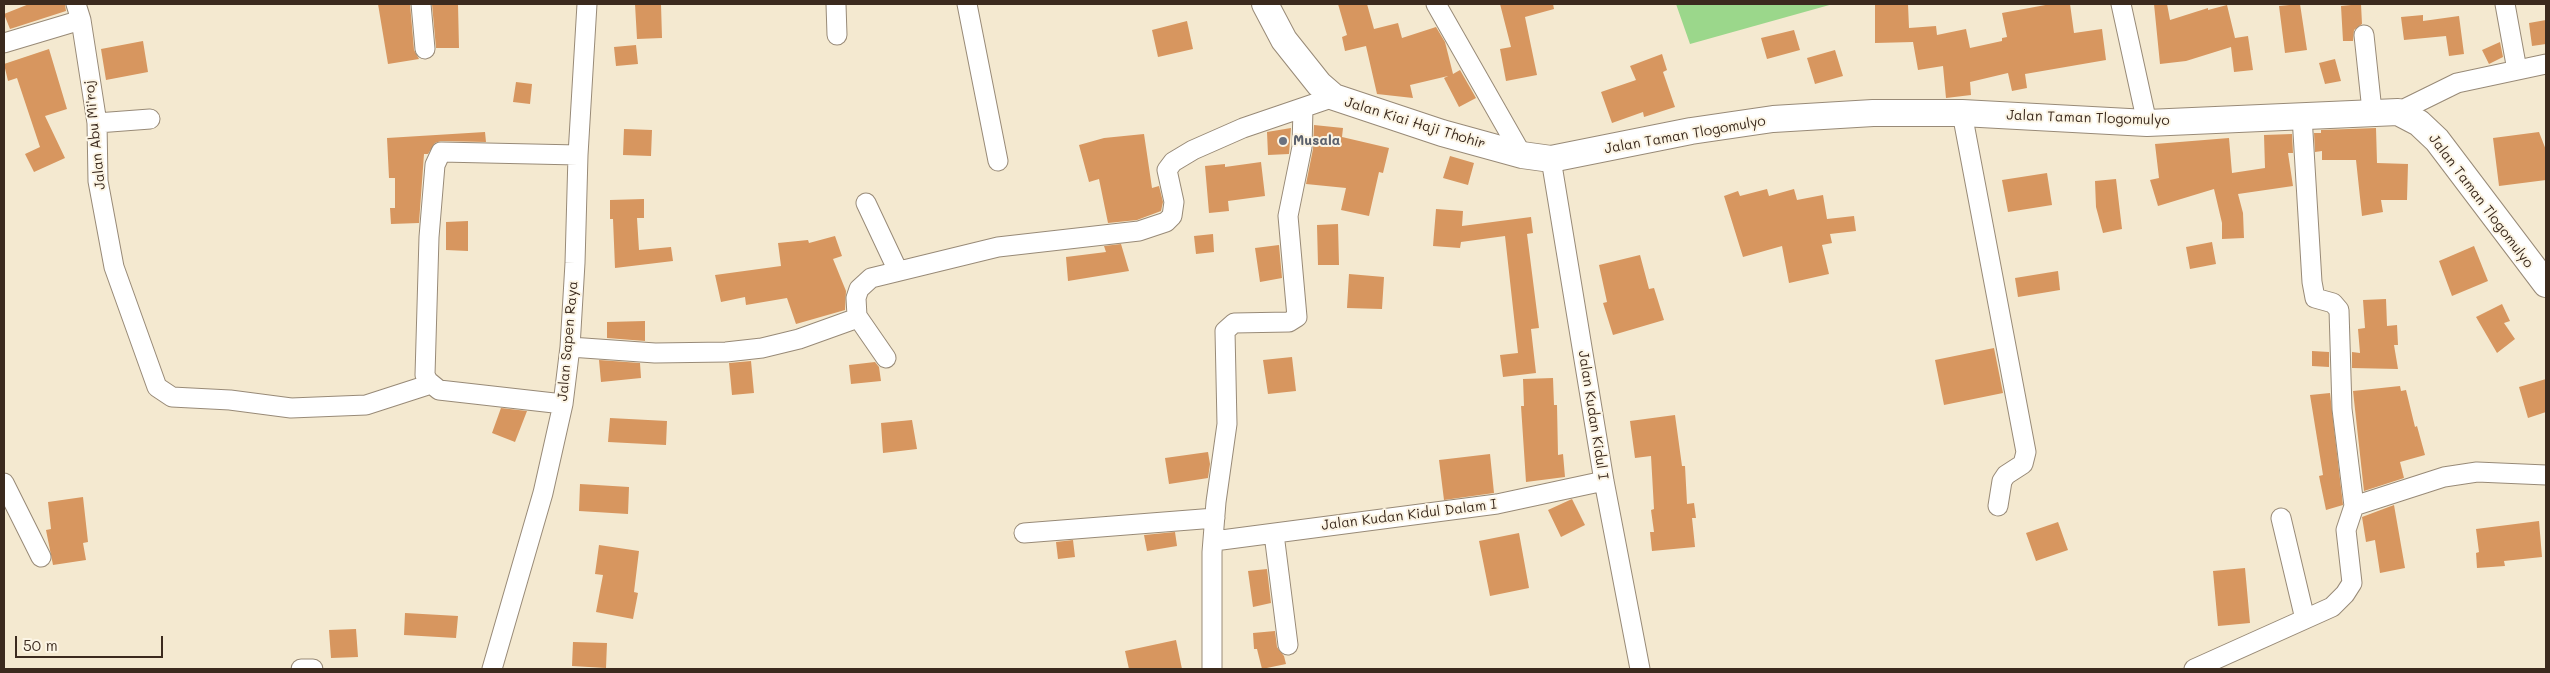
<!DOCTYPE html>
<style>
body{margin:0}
#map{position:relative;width:2550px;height:673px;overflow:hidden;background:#f4e9d0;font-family:Mali,sans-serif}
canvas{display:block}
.frame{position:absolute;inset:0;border:5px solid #3b2a1e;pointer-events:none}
.scale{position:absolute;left:15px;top:636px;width:148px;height:22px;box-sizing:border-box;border:2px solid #3b2a1e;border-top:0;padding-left:6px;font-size:15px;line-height:18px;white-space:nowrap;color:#3b2a1e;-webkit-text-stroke:4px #fcf5e5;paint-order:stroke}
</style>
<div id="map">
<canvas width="2550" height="673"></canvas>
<div class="frame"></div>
<div class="scale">50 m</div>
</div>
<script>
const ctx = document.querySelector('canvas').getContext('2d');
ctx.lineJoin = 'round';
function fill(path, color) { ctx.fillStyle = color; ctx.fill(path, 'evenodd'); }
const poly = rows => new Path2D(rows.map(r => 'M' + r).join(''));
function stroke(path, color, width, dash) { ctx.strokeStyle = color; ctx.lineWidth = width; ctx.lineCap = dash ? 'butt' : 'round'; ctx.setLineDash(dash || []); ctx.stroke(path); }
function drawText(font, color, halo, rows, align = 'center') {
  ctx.font = font + ' Mali,sans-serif'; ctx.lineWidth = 4; ctx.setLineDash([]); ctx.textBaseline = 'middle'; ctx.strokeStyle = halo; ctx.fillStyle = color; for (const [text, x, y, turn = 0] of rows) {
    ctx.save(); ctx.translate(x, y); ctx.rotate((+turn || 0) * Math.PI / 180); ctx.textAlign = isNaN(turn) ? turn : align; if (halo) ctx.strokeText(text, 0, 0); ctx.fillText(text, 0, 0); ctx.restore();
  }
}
const green = poly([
 [1676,4,1833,4,1690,44]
]);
const building = poly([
 [29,4,65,4,66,11,10,29,4,14],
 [378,4,410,4,414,50,419,59,388,64],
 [432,4,458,4,459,48,436,48],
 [635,4,661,4,662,38,637,39],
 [1338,4,1367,4,1374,29,1398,23,1402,38,1436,27,1445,42,1453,74,1460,70,1476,98,1459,107,1444,78,1448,76,1410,85,1413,98,1377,94,1366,46,1345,51,1342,37,1347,35],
 [1500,4,1553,4,1554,9,1525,17,1537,75,1506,81,1500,49,1511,47],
 [1875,4,1908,4,1909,28,1936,26,1937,35,1966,29,1970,48,2002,41,2002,38,2007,37,2002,13,2051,4,2070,4,2074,33,2102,29,2106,60,2025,74,2027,88,2012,91,2008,73,1970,82,1971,95,1946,98,1943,66,1918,70,1913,42,1875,43],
 [2154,4,2167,4,2170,20,2208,8,2208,10,2227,5,2235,38,2248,36,2253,70,2234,72,2231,47,2186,61,2160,64],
 [2300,4,2307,50,2285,53,2279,6],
 [2361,4,2362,24,2354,30,2353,41,2343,41,2341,6],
 [2423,15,2423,21,2459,16,2464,54,2449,56,2446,36,2404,40,2401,17],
 [2546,20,2546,44,2532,46,2529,23],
 [1187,21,1193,49,1158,57,1152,30],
 [1794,30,1800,50,1767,59,1761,38],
 [143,41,148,72,106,80,101,49],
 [2500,42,2503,57,2489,64,2482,50],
 [636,45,638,64,616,66,614,47],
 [49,49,67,109,45,116,65,158,34,172,25,154,40,147,17,78,8,81,4,64],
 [1835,50,1843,76,1815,84,1807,58],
 [1662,54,1667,70,1663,72,1675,107,1644,117,1643,112,1612,123,1601,92,1636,80,1630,66],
 [2335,59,2341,81,2325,84,2319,63],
 [516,82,532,84,530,104,513,102],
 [1314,125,1343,128,1342,137,1389,148,1383,173,1379,172,1369,216,1341,210,1346,188,1306,184,1313,149],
 [1291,128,1289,154,1268,155,1267,132],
 [2376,128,2377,163,2408,164,2407,200,2381,200,2383,212,2362,216,2356,160,2322,160,2322,151,2315,152,2314,133,2321,133,2321,130],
 [624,129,652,130,651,156,623,155],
 [485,132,486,142,441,141,435,143,428,154,424,154,419,223,391,224,390,208,395,208,395,178,389,178,387,138],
 [2539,132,2546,150,2546,180,2499,186,2493,138],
 [1144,134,1152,188,1159,186,1163,202,1161,211,1137,220,1108,223,1099,179,1089,182,1079,145,1104,138],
 [2292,134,2293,153,2288,153,2293,186,2238,194,2243,213,2244,238,2222,239,2222,223,2214,189,2158,206,2150,180,2159,178,2155,144,2229,138,2232,173,2265,168,2264,135],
 [1450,156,1474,163,1468,185,1443,178],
 [1261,162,1265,196,1228,201,1229,211,1209,213,1205,166,1225,164,1225,167],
 [2047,173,2052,205,2008,212,2002,180],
 [2116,179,2122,229,2103,233,2096,207,2095,181],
 [1767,189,1769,196,1794,189,1797,200,1823,195,1827,219,1854,216,1856,231,1830,234,1832,243,1822,245,1829,274,1789,283,1782,246,1743,257,1724,196,1738,191,1740,196],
 [644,199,644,218,637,218,639,250,671,247,673,261,615,268,613,219,610,219,610,200],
 [1436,209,1463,211,1462,226,1531,217,1533,233,1527,234,1539,328,1531,329,1536,373,1503,377,1500,355,1518,353,1505,236,1461,242,1460,248,1433,246],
 [468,221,468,251,446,250,446,222],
 [1338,224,1339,265,1318,265,1317,225],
 [1213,234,1214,252,1196,254,1194,236],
 [835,236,842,256,833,259,846,291,845,310,796,324,787,298,746,305,745,297,721,302,715,275,781,266,778,243,808,240,809,243],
 [2212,242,2216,264,2190,269,2186,247],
 [1121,244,1129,271,1068,281,1066,257,1106,252,1104,246],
 [1279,245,1282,278,1260,282,1255,248],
 [2474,246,2488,281,2452,296,2439,261],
 [1640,255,1649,289,1654,288,1664,320,1613,335,1603,303,1607,302,1599,265],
 [2058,271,2060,290,2018,297,2015,278],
 [1349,274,1384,277,1382,309,1347,308],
 [2386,299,2387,326,2397,325,2398,345,2394,345,2398,369,2352,368,2352,352,2360,353,2358,329,2365,328,2363,300],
 [2502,304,2510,321,2504,323,2515,339,2497,353,2476,317],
 [645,321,645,341,607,338,607,322],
 [1994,348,2003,393,1944,405,1935,360],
 [2312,351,2329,352,2329,367,2312,366],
 [1292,357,1296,391,1268,394,1263,360],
 [599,360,640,363,641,378,601,382],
 [751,361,754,393,732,395,729,363],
 [875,362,879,367,881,381,851,384,849,365],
 [1553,378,1554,405,1557,405,1558,455,1563,454,1565,477,1526,482,1521,406,1524,406,1523,379],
 [2546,379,2546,412,2528,418,2519,387],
 [2400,386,2401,391,2406,390,2415,427,2417,426,2425,455,2400,462,2404,478,2364,491,2353,391],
 [2330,393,2343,505,2326,510,2319,476,2323,475,2310,395],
 [501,408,527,411,515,442,492,433],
 [1675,415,1682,466,1685,466,1687,504,1694,503,1696,518,1692,518,1695,547,1652,551,1650,532,1654,532,1651,510,1654,509,1651,456,1635,458,1630,421],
 [610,418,667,421,666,445,608,442],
 [912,420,917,449,883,453,881,423],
 [1208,452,1210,464,1208,478,1169,484,1165,458],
 [1490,454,1494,493,1444,500,1439,460],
 [580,484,629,487,628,514,579,511],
 [83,497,88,542,83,543,86,560,53,565,46,530,51,529,48,502],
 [1572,499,1585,525,1561,537,1548,510],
 [2394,505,2405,568,2380,573,2375,540,2366,542,2362,517],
 [2539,521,2542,557,2504,561,2505,566,2477,568,2476,553,2479,552,2476,529],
 [2058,522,2068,550,2036,561,2026,533],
 [1175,532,1177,546,1147,551,1144,535],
 [1519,533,1529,588,1490,596,1479,541],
 [1073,540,1075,557,1058,559,1056,542],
 [599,545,639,551,634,592,638,593,633,619,596,612,603,575,595,574],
 [2245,568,2250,623,2218,626,2213,571],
 [1267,569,1271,603,1253,607,1248,571],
 [405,613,458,616,456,638,404,635],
 [356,629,358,657,331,658,329,630],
 [1275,631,1277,647,1284,656,1286,664,1262,669,1257,649,1254,649,1253,633],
 [1176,640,1182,669,1129,669,1125,651],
 [573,642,607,643,606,668,572,666]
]);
const street = poly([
 [76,4,81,20,97,123,98,181,114,267,157,387,172,397,230,400,291,408,366,405,431,384],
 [421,4,425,49],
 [836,4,837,35],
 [967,4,998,161],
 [1436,4,1522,155],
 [2121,4,2147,123],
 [2505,4,2517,70],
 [2364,35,2372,111],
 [4,43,81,20],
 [2398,112,2457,83,2546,64],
 [1962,113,2026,452,2023,464,2006,475,2002,481,1998,506],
 [2302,116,2312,282,2315,298,2333,303,2339,310,2342,409,2354,506],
 [97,123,150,119],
 [1551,159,1604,481,1640,669],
 [866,203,898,271],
 [857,316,886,358],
 [570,347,655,353,726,352,762,348,799,339,852,320,857,316,856,298,859,289,871,278,998,247,1139,231,1166,222,1172,216,1174,202,1167,170,1173,162,1193,150,1243,128,1334,97],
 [563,404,439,390,428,381,425,375,429,237,435,165,441,152,578,155],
 [4,483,41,557],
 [2281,518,2305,619],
 [1024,533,1215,518],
 [1274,534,1288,645],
 [1214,541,1497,504,1604,481],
 [301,669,313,669],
 [492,669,543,493,563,404,570,347,575,263,578,155,587,4],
 [1212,669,1212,552,1216,502,1227,424,1225,331,1234,323,1289,322,1297,317,1288,216,1302,147,1303,108],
 [2194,669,2332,607,2345,594,2352,583,2346,530,2354,506,2444,477,2477,472,2546,475]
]);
const secondary = poly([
 [1265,4,1284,40,1319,84,1334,97,1442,133,1522,155,1551,159,1691,131,1773,119,1873,113,1962,113,2147,123,2398,112,2419,123,2437,140,2546,284]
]);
const markers = [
 [1283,141,5,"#6b7280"]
];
const streetNames = [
 ["Jalan Taman Tlogomulyo",2088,118,2],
 ["Jalan Kiai Haji Thohir",1415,123,17],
 ["Jalan Abu Mi'roj",95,135,-96],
 ["Jalan Taman Tlogomulyo",1685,135,-10],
 ["Jalan Taman Tlogomulyo",2481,201,53],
 ["Jalan Sapen Raya",568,341,-85],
 ["Jalan Kudan Kidul I",1593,415,81],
 ["Jalan Kudan Kidul Dalam I",1409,515,-7]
];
const worshipNames = [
 ["Musala",1293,141]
];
fill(green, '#9bd78b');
fill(building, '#d7965f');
stroke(street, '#988a77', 21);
stroke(secondary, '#988a77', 28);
stroke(street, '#fff', 19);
stroke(secondary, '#fff', 26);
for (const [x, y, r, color] of markers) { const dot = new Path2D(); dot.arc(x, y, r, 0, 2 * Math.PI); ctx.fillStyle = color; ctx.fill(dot); stroke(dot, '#fcf5e5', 2); }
drawText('14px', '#3b2a1e', '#fcf5e5', streetNames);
drawText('bold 14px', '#5b616d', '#fcf5e5', worshipNames, 'left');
</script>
